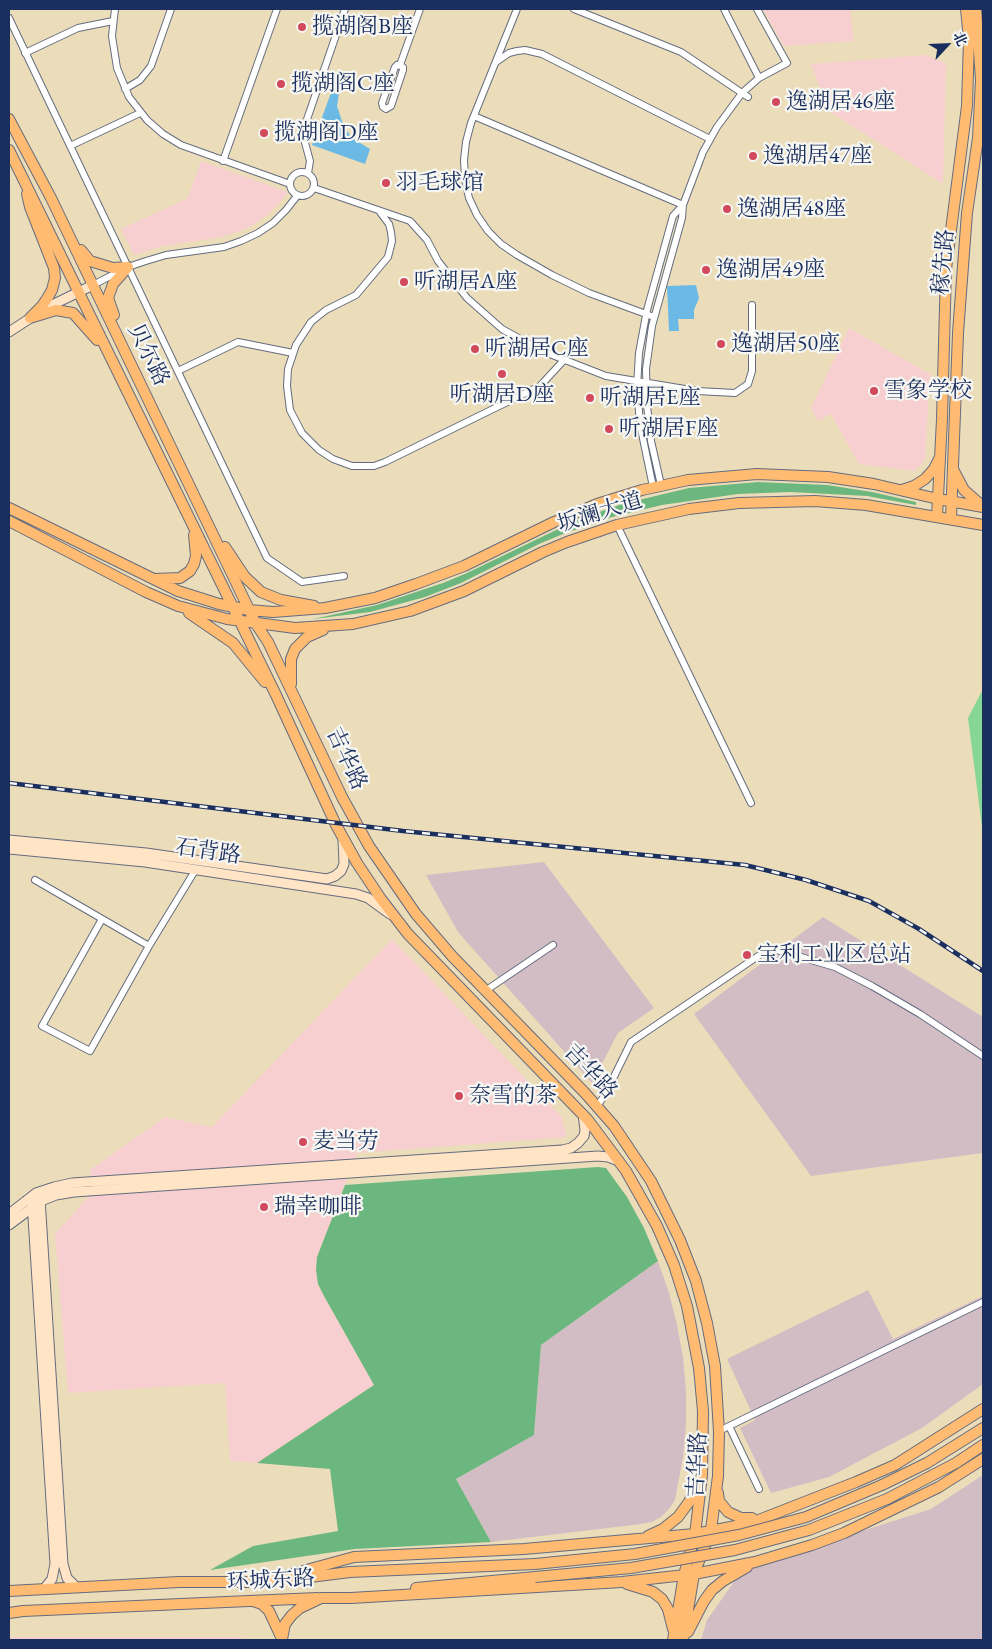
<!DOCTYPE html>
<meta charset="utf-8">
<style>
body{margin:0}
#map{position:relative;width:992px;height:1649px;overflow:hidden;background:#ecddba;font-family:"EB Garamond","Noto Serif SC",serif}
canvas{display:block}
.frame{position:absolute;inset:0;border:10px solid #1b2f5e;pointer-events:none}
.north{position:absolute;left:922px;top:20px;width:50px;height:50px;-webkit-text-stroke:4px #f6f6f2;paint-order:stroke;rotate:65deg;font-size:14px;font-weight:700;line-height:20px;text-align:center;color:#1b2f5e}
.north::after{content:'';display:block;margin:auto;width:18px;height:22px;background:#1b2f5e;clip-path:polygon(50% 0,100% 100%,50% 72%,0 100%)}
</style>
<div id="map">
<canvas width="992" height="1649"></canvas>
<div class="frame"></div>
<div class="north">北</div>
</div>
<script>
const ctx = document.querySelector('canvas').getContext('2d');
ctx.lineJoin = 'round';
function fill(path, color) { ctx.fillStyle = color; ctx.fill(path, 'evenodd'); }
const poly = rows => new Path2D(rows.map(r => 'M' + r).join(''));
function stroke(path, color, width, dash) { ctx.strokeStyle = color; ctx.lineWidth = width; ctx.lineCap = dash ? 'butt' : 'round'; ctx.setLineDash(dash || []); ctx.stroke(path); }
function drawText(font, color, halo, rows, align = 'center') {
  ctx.font = font + ' "EB Garamond","Noto Serif SC",serif'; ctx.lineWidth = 4.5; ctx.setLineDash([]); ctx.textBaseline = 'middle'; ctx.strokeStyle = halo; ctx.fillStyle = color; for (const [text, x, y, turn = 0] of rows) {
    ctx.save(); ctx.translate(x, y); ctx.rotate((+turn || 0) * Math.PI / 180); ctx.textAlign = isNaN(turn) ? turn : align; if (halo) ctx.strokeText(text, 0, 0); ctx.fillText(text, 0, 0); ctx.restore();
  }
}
const built = poly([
 [763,9,850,9,854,41,784,46],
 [926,55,946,63,943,184,829,111,811,64],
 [201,161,288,192,279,203,267,215,253,225,238,232,221,237,163,246,134,255,121,229,188,198],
 [849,328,930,374,925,460,915,471,859,464,831,414,818,421,811,408],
 [392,939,561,1116,567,1137,357,1153,317,1257,316,1270,318,1284,324,1296,374,1385,257,1463,230,1461,225,1383,68,1393,55,1234,91,1194,90,1170,165,1117,212,1127],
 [9,1637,241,1637,242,1640,9,1640]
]);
const industrial = poly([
 [544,862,654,1008,618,1033,592,1083,458,932,426,875],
 [823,917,983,1017,983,1153,811,1176,694,1014],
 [658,1261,669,1293,677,1325,683,1357,686,1390,686,1424,683,1457,675,1500,669,1509,661,1517,652,1522,641,1524,491,1542,456,1479,534,1435,541,1345],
 [868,1290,893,1339,983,1296,983,1384,922,1428,829,1477,771,1493,740,1428,755,1420,727,1359],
 [983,1475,983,1640,701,1640,707,1620,743,1569,931,1509]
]);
const green = poly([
 [983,689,983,835,968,718]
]);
const forest = poly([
 [758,482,827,485,872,492,916,502,916,505,867,496,790,492,738,494,662,505,612,517,563,534,539,544,461,583,425,597,370,612,313,619,377,605,443,583,467,573,579,519,622,504,689,488],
 [598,1167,606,1168,627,1197,644,1228,658,1261,541,1345,534,1435,456,1479,491,1542,355,1549,210,1570,253,1546,338,1531,330,1469,257,1463,374,1385,324,1296,318,1284,316,1270,317,1257,345,1185]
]);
const water = poly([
 [332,90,339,93,337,106,344,127,352,138,370,149,365,164,312,145],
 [696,285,699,298,694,310,694,319,678,319,679,331,669,331,667,286]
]);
const street = poly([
 [115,9,112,36,117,68,129,97,147,120,163,134,181,145,290,184],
 [517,9,471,123,466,142,464,160,465,179,469,198,477,215,488,231,501,244,517,255,552,275,589,293,654,317],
 [574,9,681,52,748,97],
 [724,9,759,78],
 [9,18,267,558,302,582,344,576],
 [25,53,78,28,113,21],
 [496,62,509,53,517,51,525,50,542,54,710,139],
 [397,65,403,67,403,70,391,106,386,109,383,107,382,103,395,67,397,65],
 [400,65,420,9],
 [125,89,140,80,151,66,171,9],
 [474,116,683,205],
 [70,146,140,113],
 [223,161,277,9],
 '290 184a12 12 0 1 1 24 0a12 12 0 1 1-24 0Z',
 [308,173,310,161,304,139,304,128,345,9],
 [314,188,410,221,427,240,438,261,467,298,502,329,542,351,606,376,697,391,735,393,748,384,752,371,752,305],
 [380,212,389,224,391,232,392,241,388,257,356,295,326,310,311,322,296,345,288,369,287,386,290,410,302,433,319,450,333,459,352,466,374,466,385,462,540,386,564,360],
 [93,285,128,267,146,261,166,255,224,247,241,241,258,233,273,223,286,210,297,196],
 [178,371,238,342,293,353],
 [661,485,651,441,647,405,646,369,652,326,682,218,683,205,703,152,717,127,742,93,759,78,787,63,757,9],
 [653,487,640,424,637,387,639,353,647,310,673,216,683,205],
 [617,525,751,803],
 [35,880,149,946],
 [102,919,42,1026,90,1051,149,946,196,869],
 [485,991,553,945],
 [597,1106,605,1095,631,1042,770,948,835,967,872,986,920,1014,983,1056],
 [729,1426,759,1489],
 [719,1431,983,1302]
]);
const secondary = poly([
 [9,332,46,308,93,285],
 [9,840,146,853,327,879,335,876,341,871,344,864,343,839],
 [9,849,145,862,356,894,368,898,390,914],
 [40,1198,63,1564,67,1578,76,1587],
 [32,1202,55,1564,52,1579,44,1589],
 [9,1214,36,1193,54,1187,72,1183,562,1150,571,1148,578,1143,584,1136,585,1130,583,1114],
 [9,1225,41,1201,56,1195,74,1192,598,1156,608,1157,619,1161]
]);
const primary = poly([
 [9,119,51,198,256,624,268,642,342,797,369,846,416,914,452,956,585,1093,614,1126,651,1181,680,1240,696,1281,707,1323,715,1366,719,1432,718,1476,711,1530,694,1574,683,1640],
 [9,150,276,695,336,825,357,863,381,899,408,934,588,1120,626,1171,657,1226,674,1265,687,1306,699,1368,703,1411,702,1475,697,1518,695,1534,684,1575,673,1640],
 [27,194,30,207,54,268,55,278,52,290,48,297,42,306,30,318],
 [81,250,90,261,113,268,128,267],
 [114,315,108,298,113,284,128,267],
 [33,317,56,310,73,313,97,340],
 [954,471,964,490,980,504],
 [902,490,914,486,925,479,934,469,939,459],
 [9,508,178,591,219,604,249,610,273,612,325,608,375,598,416,584,464,566,554,522,597,504,642,490,688,480,757,474,828,477,874,484,938,499,983,507],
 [937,517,942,419,946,269,967,106,969,39,966,9],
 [951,519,958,333,967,213,978,138,981,80,976,9],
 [9,521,146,592,178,606,227,619,295,628,353,624,410,611,464,591,543,552,567,542,617,525,689,509,739,503,815,501,866,505,983,525],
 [225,547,245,577,261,592,281,600,314,606],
 [154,579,180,578,190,571,194,564,196,556,194,535],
 [189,613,233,643,265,682],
 [291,684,291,659,295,649,307,637,323,630],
 [882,1485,927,1463,983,1428],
 [718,1493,719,1501,728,1512,741,1518,752,1518],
 [887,1499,956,1463,983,1445],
 [648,1536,663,1529,678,1517,689,1502,699,1480],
 [294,1579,350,1572,535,1564],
 [259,1583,354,1557,524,1549,695,1534,751,1523,856,1482,895,1465,983,1409],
 [627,1584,653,1592,662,1599,668,1609,673,1629],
 [416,1588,535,1577],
 [9,1591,179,1582,265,1582],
 [253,1601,262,1604,269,1611,282,1639],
 [9,1613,23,1611,317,1598],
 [688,1632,704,1601,712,1590,723,1581,747,1567],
 [282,1639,285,1624,292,1615,300,1608,321,1598,351,1598,622,1582,694,1574,755,1562,812,1545,844,1533,939,1487,983,1459]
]);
const rail = poly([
 [9,783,403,831,745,865,806,880,869,901,919,929,983,971]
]);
const primaryBridge = poly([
 [535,1564,635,1554,739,1535,806,1517,882,1485],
 [535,1577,631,1568,735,1550,809,1530,887,1499]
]);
const markers = [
 [302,27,5,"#d1495b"],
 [281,84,5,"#d1495b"],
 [776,102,5,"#d1495b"],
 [264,133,5,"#d1495b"],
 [753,156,5,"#d1495b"],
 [386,183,5,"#d1495b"],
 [727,209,5,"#d1495b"],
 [706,270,5,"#d1495b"],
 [404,282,5,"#d1495b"],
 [721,344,5,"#d1495b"],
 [475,349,5,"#d1495b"],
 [502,374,5,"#d1495b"],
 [874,391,5,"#d1495b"],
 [590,398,5,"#d1495b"],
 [609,429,5,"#d1495b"],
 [747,955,5,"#d1495b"],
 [459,1096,5,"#d1495b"],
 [303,1142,5,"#d1495b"],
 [264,1207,5,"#d1495b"]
];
const poiNames = [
 ["揽湖阁B座",312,27],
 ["揽湖阁C座",291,84],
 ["逸湖居46座",786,102],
 ["揽湖阁D座",274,133],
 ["逸湖居47座",763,156],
 ["羽毛球馆",396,183],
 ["逸湖居48座",737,209],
 ["逸湖居49座",716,270],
 ["听湖居A座",414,282],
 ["逸湖居50座",731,344],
 ["听湖居C座",485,349],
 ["雪象学校",884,391],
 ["听湖居D座",502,395,"center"],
 ["听湖居E座",600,398],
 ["听湖居F座",619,429],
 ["宝利工业区总站",757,955],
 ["奈雪的茶",469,1096],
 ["麦当劳",313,1142],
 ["瑞幸咖啡",274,1207]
];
const streetNames = [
 ["稼先路",944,262,-85],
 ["贝尔路",148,355,64],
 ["坂澜大道",600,513,-17],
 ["吉华路",346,759,65],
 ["石背路",208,852,8],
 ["吉华路",590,1072,47],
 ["吉华路",698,1465,-87],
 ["环城东路",271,1581,-3]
];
fill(built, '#f7cfd0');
fill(industrial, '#d2bdc5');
fill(green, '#86d696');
fill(forest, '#6cb77f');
fill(water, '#6bbae6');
stroke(street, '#646c7e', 8);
stroke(secondary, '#646c7e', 11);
stroke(primary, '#646c7e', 12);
stroke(street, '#fff', 6);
stroke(secondary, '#ffe4c6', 9);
stroke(primary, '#ffbb71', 10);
stroke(rail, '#1b2f5e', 4.5);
stroke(rail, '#f6f6f2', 2.5, [8]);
stroke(primaryBridge, '#646c7e', 12, []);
stroke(primaryBridge, '#ffbb71', 10);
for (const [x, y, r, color] of markers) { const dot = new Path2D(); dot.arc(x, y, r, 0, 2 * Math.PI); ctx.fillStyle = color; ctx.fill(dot); stroke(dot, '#f6f6f2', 2); }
drawText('22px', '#1b2f5e', '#f6f6f2', poiNames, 'left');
drawText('22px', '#1b2f5e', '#f6f6f2', streetNames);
</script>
